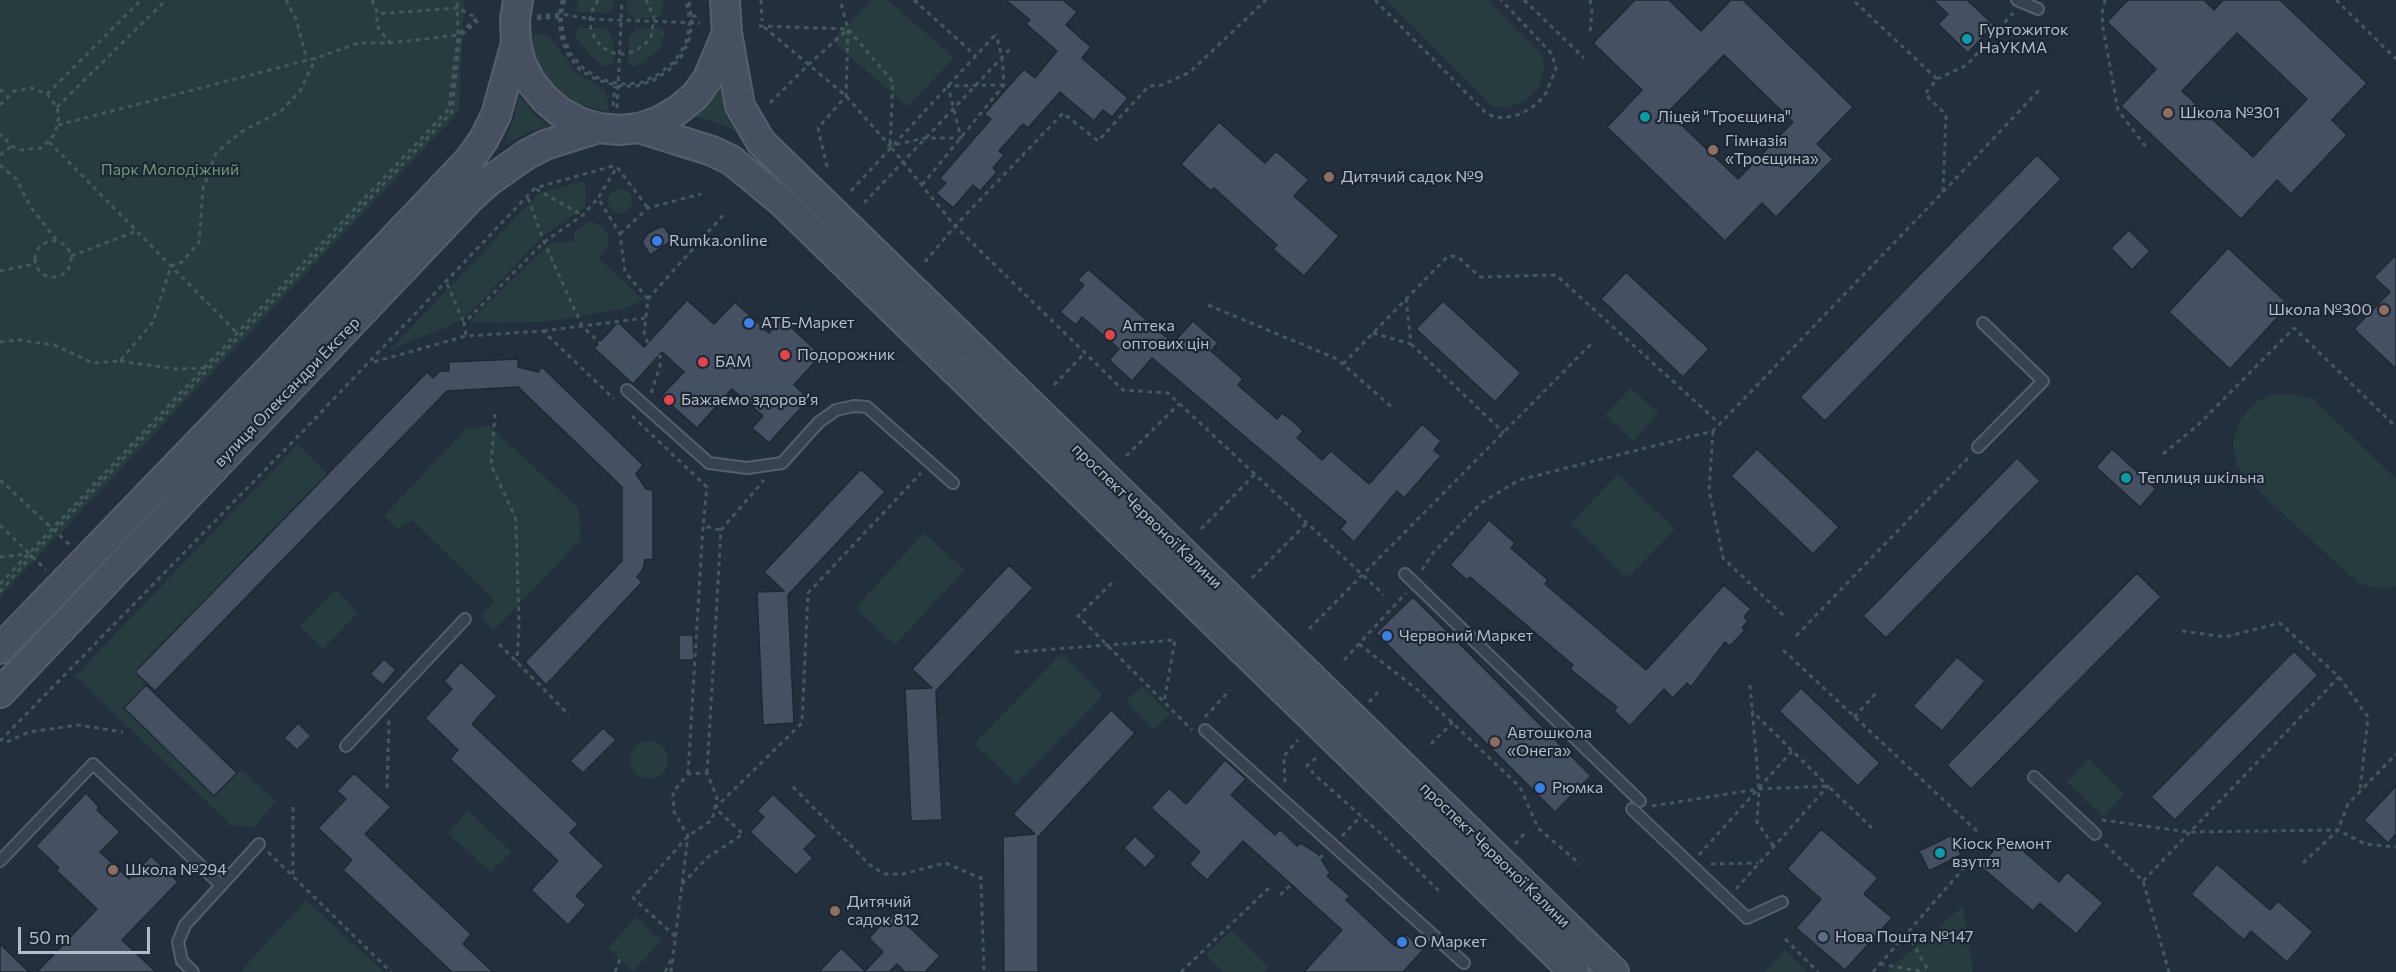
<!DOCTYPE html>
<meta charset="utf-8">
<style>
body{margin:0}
#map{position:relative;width:2396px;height:972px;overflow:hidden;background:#242f3e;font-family:Commissioner,sans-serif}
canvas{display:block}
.scale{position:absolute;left:18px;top:927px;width:132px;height:27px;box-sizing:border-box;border:3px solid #b4bcc9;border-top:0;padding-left:8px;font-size:18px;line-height:21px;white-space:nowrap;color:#b4bcc9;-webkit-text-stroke:4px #1d2633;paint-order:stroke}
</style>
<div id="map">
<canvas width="2396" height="972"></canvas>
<div class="scale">50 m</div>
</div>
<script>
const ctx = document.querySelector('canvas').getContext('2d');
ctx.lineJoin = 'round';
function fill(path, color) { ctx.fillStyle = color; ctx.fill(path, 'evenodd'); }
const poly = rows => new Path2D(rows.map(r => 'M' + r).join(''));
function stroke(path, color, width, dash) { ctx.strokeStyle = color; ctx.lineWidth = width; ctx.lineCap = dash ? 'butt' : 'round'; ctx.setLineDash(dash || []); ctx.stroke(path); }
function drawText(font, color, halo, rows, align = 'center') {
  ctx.font = font + ' Commissioner,sans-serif'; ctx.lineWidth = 4.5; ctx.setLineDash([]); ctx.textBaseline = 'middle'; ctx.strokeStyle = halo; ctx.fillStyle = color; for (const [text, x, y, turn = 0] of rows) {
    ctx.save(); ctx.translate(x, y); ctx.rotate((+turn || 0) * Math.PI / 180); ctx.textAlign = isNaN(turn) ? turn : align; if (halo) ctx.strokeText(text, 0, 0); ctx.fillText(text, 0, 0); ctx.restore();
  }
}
const green = poly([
 [0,0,464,0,459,112,0,597],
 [579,0,614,0,613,10,607,13,575,12],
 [627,0,661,0,664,7,662,13,659,17,635,19,627,11],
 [871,0,888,0,954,58,907,107,832,40],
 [1386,0,1488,0,1543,56,1544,71,1538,88,1524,102,1507,108,1492,106],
 [581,28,605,28,608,31,613,41,614,61,611,65,604,67,590,55,576,37,576,31],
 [661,28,665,35,658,51,644,62,635,67,631,66,628,62,629,36,636,29],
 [539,34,549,37,577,73,604,89,607,96,609,112,575,104,550,85,539,69,532,54,530,35],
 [721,82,726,116,735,130,703,118,684,116],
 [518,94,535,116,549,127,530,131,504,145,515,115],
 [585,181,586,207,544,235,464,319,389,351,538,194],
 '608 201a12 12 0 1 1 24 0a12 12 0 1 1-24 0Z',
 [589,221,600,225,609,236,607,248,598,258,644,300,622,309,543,322,468,323,511,280,550,243,574,242,574,232],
 [1631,388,1659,414,1633,441,1605,415],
 [2274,394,2294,394,2313,399,2396,479,2396,585,2385,589,2359,584,2250,483,2236,464,2233,443,2239,421,2257,401],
 [489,425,578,508,581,540,493,631,480,617,495,601,412,520,398,529,384,516,466,429],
 [298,444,327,474,135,671,148,684,124,708,214,796,237,773,243,771,276,801,254,827,231,825,75,676],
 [1618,474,1675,529,1627,578,1571,523],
 [924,533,965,570,895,645,855,608],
 [335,590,358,613,323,649,300,626],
 [1061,654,1103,695,1017,784,974,744],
 [1142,686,1170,714,1154,729,1126,701],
 '630 760a19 19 0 1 1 38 0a19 19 0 1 1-38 0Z',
 [2089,759,2124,794,2103,816,2067,782],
 [468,811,512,852,491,872,448,833],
 [306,900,384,972,240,972],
 [1963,906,1973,972,1886,972],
 [636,917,661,941,633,971,608,948],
 [1231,930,1268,967,1263,972,1223,972,1206,955],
 [1785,950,1807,972,1764,972]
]);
const building = poly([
 [1006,0,1063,0,1077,12,1066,25,1091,47,1082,58,1128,98,1112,117,1103,110,1094,121,1060,92,1028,128,1023,124,999,151,1004,155,993,168,997,172,980,191,973,185,953,208,936,193,946,183,940,178,991,119,984,114,1024,69,1035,78,1057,51,1026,24,1030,20,1006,0],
 [1635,0,1669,0,1701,31,1731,0,1743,0,1853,107,1817,144,1833,159,1776,217,1762,203,1725,241,1607,127,1642,90,1593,43,1635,0],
 [1724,55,1793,122,1738,179,1668,112,1724,55],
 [1933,0,1967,0,1994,25,1968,53,1938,24,1948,14,1933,0],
 [2128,0,2204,0,2214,10,2223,0,2280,0,2367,83,2332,120,2347,135,2291,194,2277,180,2241,219,2121,106,2156,69,2107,22,2128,0],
 [2237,33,2307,99,2253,157,2182,91,2237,33],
 [1219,122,1265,163,1276,151,1309,180,1294,196,1339,236,1304,276,1273,249,1277,245,1214,188,1211,191,1181,164,1219,122],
 [2037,155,2061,179,1825,421,1800,397,2037,155],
 [660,227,664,227,673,240,650,255,642,242,648,233,660,227],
 [2129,230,2150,251,2132,270,2111,248,2129,230],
 [2228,248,2289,305,2230,369,2169,312,2228,248],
 [2396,255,2396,369,2354,329,2390,292,2374,277,2396,255],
 [1088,269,1173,343,1193,321,1218,343,1211,351,1243,379,1238,385,1277,419,1282,413,1294,422,1303,431,1297,438,1322,460,1331,451,1369,484,1422,424,1441,441,1434,450,1441,456,1404,498,1397,491,1354,542,1340,529,1346,522,1152,358,1132,381,1109,360,1119,349,1082,317,1076,325,1060,312,1084,285,1078,280,1088,269],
 [1626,272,1709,349,1683,377,1601,299,1626,272],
 [687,300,714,324,735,302,769,333,782,319,821,355,794,385,809,399,769,443,752,428,763,416,732,389,697,428,661,396,684,372,662,352,633,384,594,348,618,322,644,347,687,300],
 [1443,301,1521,373,1495,402,1416,329,1443,301],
 [518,359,518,367,538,372,542,367,643,465,636,474,646,489,653,490,653,559,645,560,643,569,637,577,642,582,546,685,525,662,622,561,622,487,518,387,447,391,155,691,135,672,427,372,433,378,440,371,449,371,449,362,518,359],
 [1757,449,1839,527,1813,554,1731,476,1757,449],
 [2112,449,2156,489,2140,507,2096,467,2112,449],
 [2017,458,2040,481,1886,638,1863,616,2017,458],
 [861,469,885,492,788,595,794,723,763,725,757,592,784,591,764,572,861,469],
 [1489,520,1515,543,1511,548,1548,580,1545,584,1646,670,1724,585,1751,609,1744,617,1748,621,1742,628,1745,630,1730,646,1725,642,1691,687,1687,683,1673,698,1664,689,1630,726,1614,711,1617,707,1570,669,1573,665,1484,589,1470,577,1467,580,1450,565,1489,520],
 [1009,565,1033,588,936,691,942,820,911,821,905,689,932,688,912,669,1009,565],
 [2137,573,2161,597,1971,789,1947,765,2137,573],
 [1413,597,1591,776,1555,812,1376,633,1413,597],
 [679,635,693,635,694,660,679,660,679,635],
 [2294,651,2318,675,2175,820,2151,797,2294,651],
 [1957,657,1985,681,1942,731,1913,706,1957,657],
 [384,659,396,670,383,685,370,674,384,659],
 [461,662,497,696,472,724,578,824,570,833,604,866,576,896,586,905,568,925,531,890,558,861,450,759,458,750,425,718,452,689,444,681,461,662],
 [146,685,237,773,214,796,124,708,146,685],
 [1801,688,1880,763,1858,786,1779,711,1801,688],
 [1111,710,1135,733,1038,837,1038,972,1004,972,1003,837,1035,834,1013,814,1111,710],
 [298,723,311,736,297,750,284,738,298,723],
 [603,728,616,740,583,773,570,761,603,728],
 [1225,760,1246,779,1231,795,1275,835,1280,829,1297,846,1301,843,1318,854,1330,873,1327,876,1350,896,1346,900,1395,946,1406,934,1423,950,1403,972,1304,972,1342,930,1243,841,1207,880,1189,864,1200,852,1151,808,1169,788,1186,804,1225,760],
 [354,773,391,807,365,834,471,934,463,944,493,972,452,972,343,870,352,860,318,828,346,799,337,791,354,773],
 [2396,786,2396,834,2388,843,2364,820,2396,786],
 [86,793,99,807,97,810,120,832,100,852,129,879,151,856,178,882,122,940,156,972,37,972,97,909,56,870,59,868,36,846,86,793],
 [773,794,817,836,804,849,813,858,796,875,750,832,764,817,757,811,773,794],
 [1821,829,1878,878,1864,894,1892,918,1845,970,1796,928,1821,899,1787,869,1821,829],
 [1952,835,1961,855,1929,871,1919,851,1952,835],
 [1135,836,1156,856,1145,868,1124,848,1135,836],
 [2006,836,2059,882,2067,872,2103,903,2076,934,2040,903,2033,911,1980,866,2006,836],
 [2217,864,2270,910,2278,901,2313,932,2287,962,2251,931,2244,940,2191,894,2217,864],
 [893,912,940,956,925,972,905,972,897,964,889,972,819,972,841,948,865,971,883,952,869,938,893,912],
 [0,944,29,972,0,972,0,944]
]);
const path = poly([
 [286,0,296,19,307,60],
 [372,0,377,12,377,26,390,43],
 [562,0,559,17,561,37,568,55,580,70,597,80,618,86,637,86,654,80,669,70,681,57,689,40,692,23,689,0],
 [565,0,561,14,563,34,570,53,583,68,600,79,620,84,640,83,659,74,675,61,686,43,690,22,686,0],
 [598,0,593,8,590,19,591,30,596,40,603,48,613,53,624,54,635,51,644,45,651,37,654,17,646,0],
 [761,0,762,21],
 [914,0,976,56],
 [1375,0,1485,112,1494,117,1504,118,1521,114,1537,104,1546,93,1556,69,1552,54,1501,0],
 [1524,0,1584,58],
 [1590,0,1592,9,1590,34],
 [2105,0,2102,14,2103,28,2118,110,2146,147],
 [2336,0,2396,59],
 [537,16,561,14,590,19,700,23],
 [692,16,700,16],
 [537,19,559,17],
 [759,26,848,29,893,82,890,146,955,226,1123,390,1168,393,1384,595],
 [764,27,846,96,890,146,925,138,961,138,948,86,1004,85],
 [1937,79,1967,65,2013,13],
 [0,89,6,96],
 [47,94,141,0],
 [770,103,809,64,847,30],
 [0,105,14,91,31,88,47,94,57,107,59,116,55,134,41,148,21,150,12,146,0,134],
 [613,106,615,86],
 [57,107,166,0],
 [617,108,622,0],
 [58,125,316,58,359,43,390,43,458,35,477,18,457,8,377,14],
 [49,142,237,333],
 [0,155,12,146],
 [0,165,16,179,30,206,57,241],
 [827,167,818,128,846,96,848,29,840,0],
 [922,185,1004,85,1002,57,996,34],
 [536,189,582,215],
 [851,191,996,34],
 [1943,192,2042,87],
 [528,198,544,242,582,326,627,369,627,376],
 [864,203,1011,48],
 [620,234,648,208,701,194],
 '35 259a18 18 0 1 1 36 0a18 18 0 1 1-36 0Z',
 [71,256,137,231],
 [925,262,955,226,1063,113,1098,141,1149,86,1162,85,1190,72,1266,0],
 [0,271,35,264],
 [447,284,464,323],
 [648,299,625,272,620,234,598,198,617,167,648,208],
 [1208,305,1337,359,1394,409],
 [543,331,645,318],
 [1373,333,1411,344,1406,299],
 [466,335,464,323,544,242,583,215,598,198],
 [0,342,19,340,54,345,93,363,120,361,153,322,171,266,182,262,199,242,203,189,216,153,241,132,281,111,300,91,316,58],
 [648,343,644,335,648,299,726,212],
 [1411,344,1504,433],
 [120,361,176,369,205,368],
 [374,362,466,336,543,331,614,399],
 [1343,364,1447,257,1452,256,1458,257,1480,277,1556,275,1720,424],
 [1054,385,1085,353],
 [651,393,660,366,660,355],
 [495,414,491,465,515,517,516,523,519,623,517,662],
 [632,416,707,487,703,526],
 [1713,431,1709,490,1723,558,1786,618],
 [2163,454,2199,424,2294,328,2396,427],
 [1126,456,1179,404],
 [0,480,70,545],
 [0,525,46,570],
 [1201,529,1255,474],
 [0,557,27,554],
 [1422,570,1433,553,1481,503,1519,480,1713,431,1943,192,1946,115,1925,94,1937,79,1853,0],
 [1252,578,1307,523],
 [1112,583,1078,616,1192,730],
 [0,584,449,109,458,35,457,0],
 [0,592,31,556,452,112,460,36,478,21],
 [1309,629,1591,344],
 [2182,631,2225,637,2280,623,2339,677,2368,717,2360,791],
 [1796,636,1969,457],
 [499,644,569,715],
 [1359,644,1419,691,1520,787,1538,828,1580,864],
 [1783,650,1980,834],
 [1015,652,1175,640,1164,702],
 [1344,660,1406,593],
 [1750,685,1759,789,1757,822,1774,847],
 [1369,702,1378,692],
 [1205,717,1230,690],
 [1854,717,1877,692],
 [0,741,306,428,535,188,613,166],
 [7,742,29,732,78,725,123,732],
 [1431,744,1453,722],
 [1316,758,1307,766,1316,776,1381,834,1439,891],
 [707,773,721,530,764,480],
 [688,774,703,526,721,530],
 [1285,782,1284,756,1298,740],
 [793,787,871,866,885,874,903,874,945,863,981,878,984,972],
 [387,788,389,720],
 [1652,806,1759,789,1828,786,1872,828],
 [293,807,293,877],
 [2102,820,2189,832,2338,830,2365,844,2396,847],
 [1342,836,1361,816],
 [1515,844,1524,834],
 [2105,844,2143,881,2169,972],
 [268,852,391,972],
 [1699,855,1792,751],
 [2303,863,2338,830,2348,804,2396,754],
 [1711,864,1758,863],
 [2143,881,2339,677],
 [682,884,708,857,743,834,715,808,802,723,808,593,921,473],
 [1736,889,1828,786,1752,711],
 [1280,895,1324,854],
 [1907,933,1929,972],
 [60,938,65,942],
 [1785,939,1818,972],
 [1880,964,1925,972],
 [615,972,620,959],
 [665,972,671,960],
 [671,972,688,836,674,812,673,792,688,774,707,773,717,798,712,820,688,836,633,898,676,937],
 [1181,972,1270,887],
 [1873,972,1970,861]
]);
const lane = poly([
 [2017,0,2038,9],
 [627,390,709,463,747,468,782,463,819,422,836,410,854,406,867,407,953,483],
 [1978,447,2043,381,1983,323],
 [1405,574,1640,801],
 [1205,730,1464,963],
 [346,746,465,619],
 [2034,777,2095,834],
 [1632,809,1747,918,1782,902],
 [0,861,93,764,221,885],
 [193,972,182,961,178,942,185,925,259,844]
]);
const secondary = poly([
 [518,0,515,20,516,43,521,63,531,82,544,98,560,112,579,122,599,128,619,130,639,128,659,121,678,110,695,96,708,78,727,33],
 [725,0,727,33,740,106,761,142,1614,972],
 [639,128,712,151,731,160,782,202,1574,972],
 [0,649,272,367,470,159,484,139,496,115,516,43],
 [0,693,471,197,489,181,526,155,545,145,599,128]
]);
const markers = [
 [1967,39,6,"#0f9aa8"],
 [2168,113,6,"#8d6e63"],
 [1645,117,6,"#0f9aa8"],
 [1713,150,6,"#8d6e63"],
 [1329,177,6,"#8d6e63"],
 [657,241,6,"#3f7fe0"],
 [2384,310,6,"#8d6e63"],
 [749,323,6,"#3f7fe0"],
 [1110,335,6,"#e0444e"],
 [785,355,6,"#e0444e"],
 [703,362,6,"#e0444e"],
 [669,400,6,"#e0444e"],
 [2126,478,6,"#0f9aa8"],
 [1387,636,6,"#3f7fe0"],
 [1495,742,6,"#8d6e63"],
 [1540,788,6,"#3f7fe0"],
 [1940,853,6,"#0f9aa8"],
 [113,870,6,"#8d6e63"],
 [835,911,6,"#8d6e63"],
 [1823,937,6,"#5c6f8a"],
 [1402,942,6,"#3f7fe0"]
];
const poiNames = [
 ["Гуртожиток",1979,30],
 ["НаУКМА",1979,48],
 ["Школа №301",2180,113],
 ["Ліцей \"Троєщина\"",1657,117],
 ["Гімназія",1725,141],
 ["«Троєщина»",1725,159],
 ["Дитячий садок №9",1341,177],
 ["Rumka.online",669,241],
 ["Школа №300",2372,310,"right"],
 ["АТБ-Маркет",761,323],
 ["Аптека",1122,326],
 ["оптових цін",1122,344],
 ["Подорожник",797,355],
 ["БАМ",715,362],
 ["Бажаємо здоровʼя",681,400],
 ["Теплиця шкільна",2138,478],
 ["Червоний Маркет",1399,636],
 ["Автошкола",1507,733],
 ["«Онега»",1507,751],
 ["Рюмка",1552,788],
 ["Кіоск Ремонт",1952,844],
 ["взуття",1952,862],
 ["Школа №294",125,870],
 ["Дитячий",847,902],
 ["садок 812",847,920],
 ["Нова Пошта №147",1835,937],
 ["О Маркет",1414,942]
];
const parkNames = [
 ["Парк Молодіжний",170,170]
];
const streetNames = [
 ["вулиця Олександри Екстер",287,392,-46],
 ["проспект Червоної Калини",1147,516,44],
 ["проспект Червоної Калини",1495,855,44]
];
fill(green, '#263c3f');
fill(building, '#455162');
stroke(building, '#1f2835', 1.5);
stroke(lane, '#565f6c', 14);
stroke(secondary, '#565f6c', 32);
stroke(path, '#44595c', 3, [4.5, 4.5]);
stroke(lane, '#38414e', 10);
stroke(secondary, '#465061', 28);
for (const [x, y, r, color] of markers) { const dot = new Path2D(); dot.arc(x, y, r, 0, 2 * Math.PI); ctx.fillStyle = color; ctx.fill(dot); stroke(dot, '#1d2633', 2); }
drawText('16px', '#b4bcc9', '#1d2633', poiNames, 'left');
drawText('16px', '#6b9a76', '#1d2633', parkNames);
drawText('16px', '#b4bcc9', '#1d2633', streetNames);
</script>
